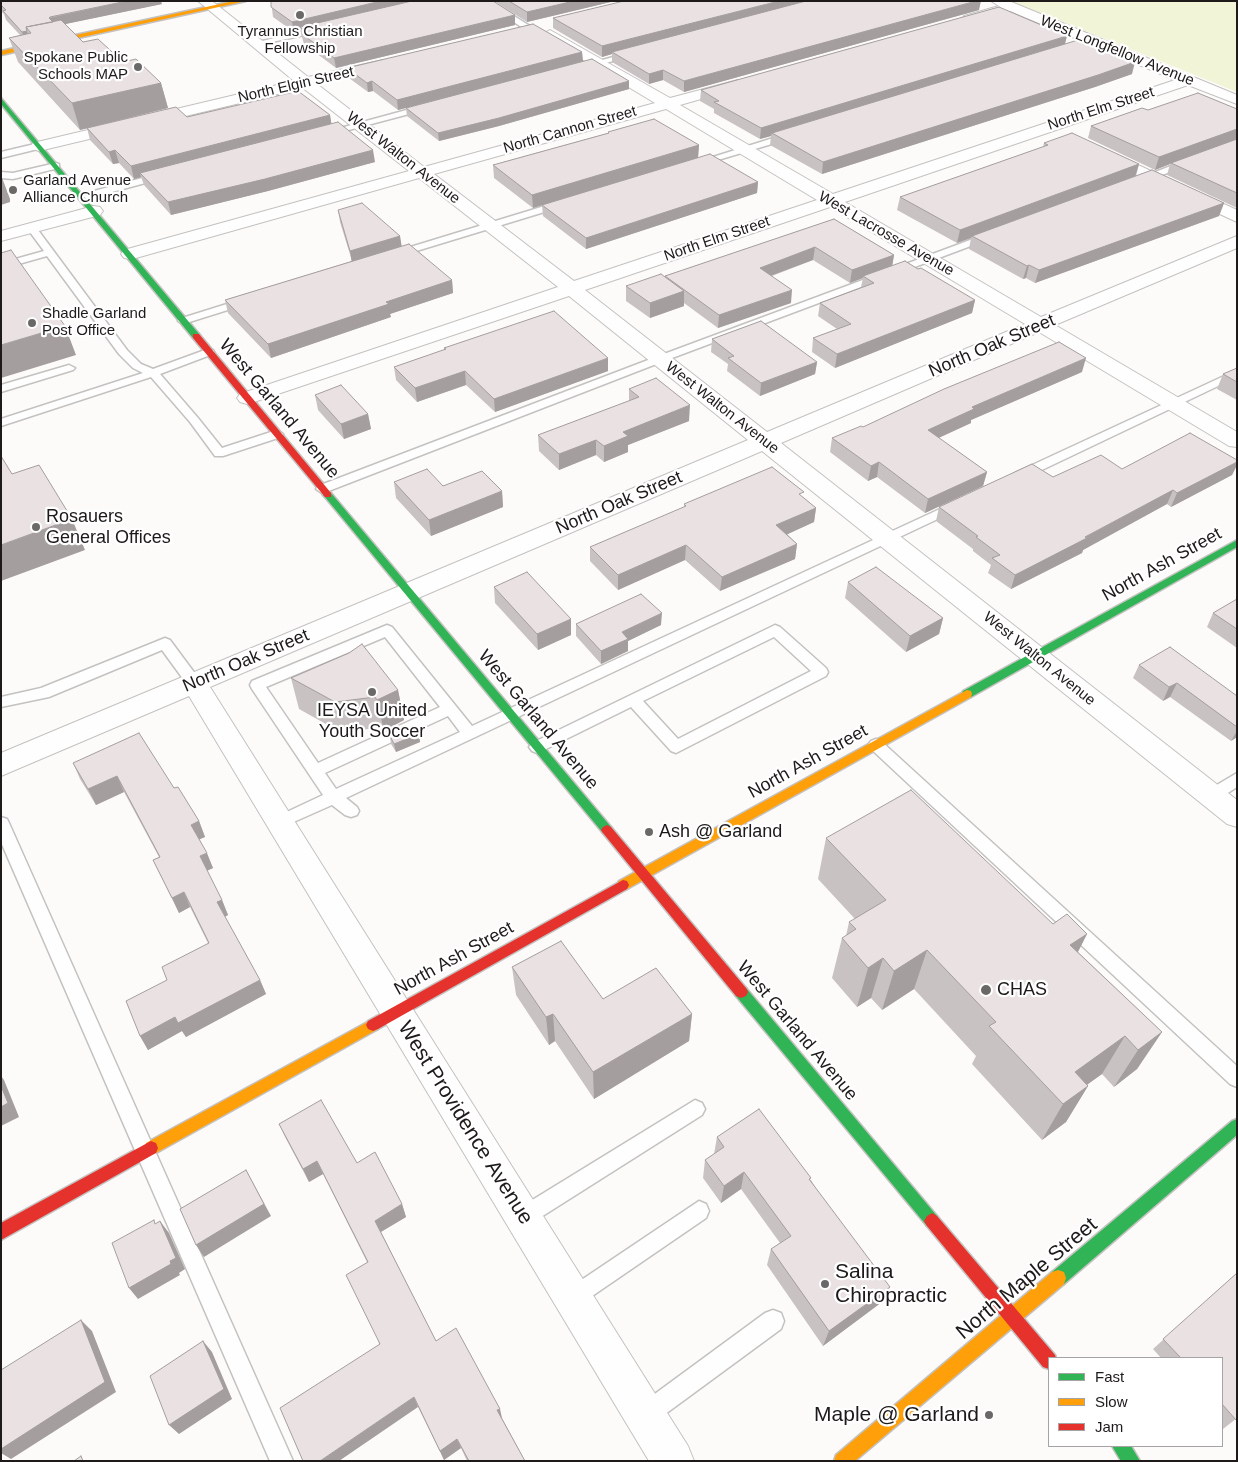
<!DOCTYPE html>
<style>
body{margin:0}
#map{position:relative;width:1238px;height:1462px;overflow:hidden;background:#fdfbf9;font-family:Helvetica,sans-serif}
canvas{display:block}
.frame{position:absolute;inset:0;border:2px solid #1d1a19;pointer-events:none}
.legend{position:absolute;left:1048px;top:1357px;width:175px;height:90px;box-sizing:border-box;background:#fff;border:1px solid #a5a3a3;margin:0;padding:6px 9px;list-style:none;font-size:15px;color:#1d1a19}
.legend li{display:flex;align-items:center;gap:10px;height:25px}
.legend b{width:25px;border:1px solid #a5a3a3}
</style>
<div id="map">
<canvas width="1238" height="1462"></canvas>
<div class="frame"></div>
<ul class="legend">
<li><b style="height:6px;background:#30b455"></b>Fast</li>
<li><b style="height:6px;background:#ff9f0a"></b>Slow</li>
<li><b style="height:6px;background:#e5322d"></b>Jam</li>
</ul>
</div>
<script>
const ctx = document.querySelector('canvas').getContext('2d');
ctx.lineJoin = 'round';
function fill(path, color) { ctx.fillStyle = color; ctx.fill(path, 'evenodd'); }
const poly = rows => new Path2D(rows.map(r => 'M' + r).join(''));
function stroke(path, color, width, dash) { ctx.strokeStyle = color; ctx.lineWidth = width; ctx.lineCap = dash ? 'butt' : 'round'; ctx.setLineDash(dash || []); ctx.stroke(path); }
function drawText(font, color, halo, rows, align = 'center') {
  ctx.font = font + ' Helvetica,sans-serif'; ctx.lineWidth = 4.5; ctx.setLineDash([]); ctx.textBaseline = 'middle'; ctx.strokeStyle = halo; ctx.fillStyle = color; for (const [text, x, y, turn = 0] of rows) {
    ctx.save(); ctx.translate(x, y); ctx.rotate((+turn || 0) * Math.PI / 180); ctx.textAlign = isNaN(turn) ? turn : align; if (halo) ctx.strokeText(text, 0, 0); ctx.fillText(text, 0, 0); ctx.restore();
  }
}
const green = poly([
 [1011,1,1237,1,1237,92]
]);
const lane = poly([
 [482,1,490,1,533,28,526,30,482,1],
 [320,27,324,29,323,31,258,45,254,43,320,27],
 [631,52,635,54,634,56,585,68,581,66,631,52],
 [425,105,429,107,428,109,326,136,322,133,425,105],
 [789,133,792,134,792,138,701,165,698,166,694,163,789,133],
 [39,143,43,146,42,148,1,158,1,152,39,143],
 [1186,160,1190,163,1189,165,1143,182,1140,183,1135,180,1186,160],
 [56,163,59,164,59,168,13,179,1,178,1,172,13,173,56,163],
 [161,173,166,176,164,178,82,200,77,197,79,195,161,173],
 [561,201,566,204,564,206,400,256,397,257,392,254,394,252,561,201],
 [32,225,35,226,127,350,141,364,153,369,205,350,213,350,214,352,213,354,160,374,198,418,222,448,277,430,283,434,281,437,223,456,215,456,190,422,151,377,1,426,1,419,143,373,133,368,119,354,47,256,1,269,1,263,44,251,27,228,32,225],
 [989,233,992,234,992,238,664,361,326,492,322,493,316,489,318,486,656,357,989,233],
 [246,298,250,299,251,301,250,303,183,324,178,321,179,319,246,298],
 [69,365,75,368,73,370,1,392,1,385,69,365],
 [1237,370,1237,377,1023,479,1015,479,1013,476,1015,473,1237,370],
 [955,502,961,506,959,509,346,798,357,807,359,811,357,815,351,817,345,815,332,805,280,828,274,826,272,822,274,818,323,795,252,689,250,685,252,681,387,625,392,627,472,726,955,502],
 [385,637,440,707,318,763,266,687,385,637],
 [448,716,460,732,336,789,325,773,448,716],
 [775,625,780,627,826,668,828,672,826,676,676,753,671,751,631,707,542,751,537,753,532,751,529,747,532,743,775,625],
 [774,637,811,671,678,739,643,701,774,637],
 [165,638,170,640,199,679,201,683,199,687,194,688,189,687,162,650,49,697,1,707,1,697,41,688,165,638],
 [876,739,881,741,1237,1066,1237,1087,1230,1084,871,749,868,745,871,741,876,739],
 [1237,773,1237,787,1217,800,1211,802,1205,800,1203,796,1205,792,1237,773],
 [1,817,7,819,9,823,293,1461,270,1461,1,842,1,817],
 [695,1100,702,1103,705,1109,702,1115,530,1224,523,1227,516,1224,513,1217,516,1210,695,1100],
 [699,1201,706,1204,709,1211,706,1218,579,1305,572,1309,565,1305,561,1298,565,1291,699,1201],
 [773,1310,781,1313,784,1321,781,1329,653,1423,645,1426,637,1423,634,1415,637,1407,765,1313,773,1310]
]);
const street = poly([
 [198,1,212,1,308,77,383,60,388,61,390,64,388,67,317,84,424,167,655,103,545,37,543,34,550,30,670,98,738,80,743,81,745,84,743,87,680,105,833,194,1175,80,1010,11,969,23,964,22,962,19,964,16,999,6,991,1,1009,1,1237,95,1237,104,1188,85,845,202,1041,317,1237,236,1237,248,1055,325,1237,432,1237,447,1229,446,1039,332,781,443,1237,800,1237,827,1227,824,762,451,210,687,688,1446,694,1461,649,1461,189,696,1,776,1,753,748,440,569,296,254,402,247,404,240,402,237,398,240,394,558,287,419,178,136,258,130,259,124,258,121,254,124,250,409,171,303,88,39,151,33,149,31,146,33,143,294,81,198,1],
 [666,109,817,200,574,281,434,174,666,109],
 [830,207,1025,324,767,432,585,290,830,207],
 [1105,150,1237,210,1237,222,1099,158,1097,155,1099,152,1105,150],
 [94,206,100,207,103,211,100,215,1,241,1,231,94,206]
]);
const fast = poly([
 [1,98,199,334,199,338,193,338,1,104,1,98],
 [328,492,331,493,611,827,613,830,611,833,603,833,325,497,323,495,328,492],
 [1237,540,1237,547,971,697,963,697,962,694,963,691,1237,540],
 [741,986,746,988,937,1216,940,1221,937,1226,932,1229,927,1226,736,996,734,992,736,988,741,986],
 [1237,1119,1237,1135,1064,1284,1058,1286,1052,1284,1050,1278,1052,1272,1232,1121,1237,1119],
 [1112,1446,1131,1446,1140,1461,1121,1461,1112,1446]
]);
const slow = poly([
 [234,1,246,1,1,55,1,51,234,1],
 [967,690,971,691,972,694,971,697,627,889,623,890,619,889,617,885,619,881,967,690],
 [373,1019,378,1021,380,1025,378,1029,156,1153,151,1155,146,1153,144,1148,146,1143,373,1019],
 [1058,1270,1064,1272,1066,1278,1064,1284,855,1461,834,1461,836,1455,1052,1272,1058,1270]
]);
const jam = poly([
 [193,334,199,334,331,493,331,497,325,497,193,338,193,334],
 [607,825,611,827,746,988,748,992,746,996,741,998,736,996,603,833,601,830,603,827,607,825],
 [623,880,627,881,629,885,627,889,378,1029,373,1031,368,1029,366,1025,368,1021,623,880],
 [151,1141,156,1143,158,1148,156,1153,1,1240,1,1223,151,1141],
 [932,1213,937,1216,1055,1355,1056,1358,1049,1358,1049,1369,1043,1367,927,1226,924,1221,927,1216,932,1213]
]);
const wall = poly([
 [1,1,162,4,65,24,83,42,123,62,161,83,168,108,80,130,18,62,9,38,20,35,6,20,4,14,1,11],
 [271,1,515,25,336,68,304,44,300,30,294,32,273,17],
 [494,1,615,1,527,22],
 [979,10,684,92,663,80,649,84,612,62,612,54,602,57,553,28,553,18],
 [1067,36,1065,44,1132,74,1095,87,822,174,770,145,771,136,760,139,714,113,714,109,700,101,701,90],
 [582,52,583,62,629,89,499,126,439,141,407,116,406,108,398,110,373,91,368,92,349,78,347,68],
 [1237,109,1237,208,1167,175,1170,164,1155,170,1088,138,1091,126,1148,110],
 [330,115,331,124,375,162,268,191,171,215,144,185,141,177,134,179,119,163,113,164,90,140,87,128,187,117],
 [608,132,699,145,698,157,758,182,757,193,586,249,543,216,542,205,533,208,494,178,493,165,608,133],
 [1044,143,1139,164,1136,176,1224,203,1219,216,1035,283,1026,278,1023,279,969,249,971,238,957,243,897,210,900,197,1043,147],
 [338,210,400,236,401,246,452,280,453,293,390,314,391,317,271,358,228,313,225,300,352,261,340,222],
 [834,219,894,255,892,266,918,269,975,300,972,313,835,368,812,352,813,338,837,329,818,316,820,303,861,287,863,278,850,283,813,260,772,276,791,303,718,328,684,303,684,306,650,318,626,301,626,286,665,278,665,276],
 [712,339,817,362,815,374,760,396,727,371,728,364,711,352],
 [444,348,608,371,495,412,466,385,417,402,396,380,394,367,444,350],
 [1237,368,1237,400,1217,389,1223,374],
 [1082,372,971,420,971,423,939,438,987,472,983,486,925,513,877,477,868,481,830,452,832,438,863,427],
 [629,389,689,421,628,445,628,452,604,462,596,455,559,470,539,451,538,435,629,401],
 [315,395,368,414,371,429,344,439,318,410],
 [1237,460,1237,465,1232,475,1171,507,1167,504,1083,550,1082,553,1011,589,988,573,991,565,973,551,973,549,936,521,939,507,1053,477,1122,469],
 [394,482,502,491,503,507,431,536,396,498],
 [803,497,816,508,814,522,787,534,797,544,795,559,720,591,685,560,618,590,590,561,590,547,684,508,684,504],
 [848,582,943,618,939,634,906,652,845,598],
 [494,587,571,619,571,635,538,650,495,603],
 [1237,599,1237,648,1207,627,1213,613],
 [576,624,661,625,628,641,628,651,601,664,576,636],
 [1139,665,1237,696,1237,737,1231,741,1170,697,1163,701,1133,678],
 [291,678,398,690,404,720,384,731,381,727,342,733,299,709],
 [419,734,420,742,396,752,391,744,390,736],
 [73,763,174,788,199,821,205,837,199,839,213,868,207,871,222,900,228,915,225,917,260,980,266,994,186,1037,182,1031,148,1050,140,1036,167,980,208,943,190,907,179,913,153,860,159,857,124,792,96,805,80,779],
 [826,838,1053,924,1087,934,1078,952,1162,1032,1137,1069,1114,1087,1102,1074,1087,1084,1088,1086,1066,1122,1042,1140,972,1064,976,1056,914,989,882,1010,871,998,857,1007,832,978,842,938,846,936,849,922,855,919,818,879],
 [512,967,603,999,692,1014,689,1041,594,1099,555,1041,549,1045,516,995],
 [279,1124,357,1163,402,1204,406,1217,381,1232,436,1341,502,1418,525,1461,467,1461,461,1448,444,1460,418,1407,379,1344,367,1262,323,1174,309,1182,285,1137],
 [717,1137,811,1180,882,1302,823,1346,767,1265,771,1249,780,1243,741,1189,721,1203,703,1178,705,1160,714,1154],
 [1237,1273,1237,1418,1223,1429,1222,1427,1222,1358,1161,1358,1153,1349]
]);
const shadedWall = poly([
 [127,1,161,1,162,4,56,26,49,18],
 [381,1,425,1,300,27,300,30,294,32,292,22],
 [574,1,615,1,527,22,527,12],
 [779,1,816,1,612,52,612,54,602,57,602,46],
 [976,1,981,1,979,10,684,92,684,81],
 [515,15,515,25,336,68,334,58],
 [27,31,30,41,25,42,22,32],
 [1067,36,1064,47,772,133,771,136,760,139,761,128],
 [582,52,583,62,398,110,397,100],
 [1135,62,1132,74,1095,87,822,174,823,162],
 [663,70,663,80,649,84,649,74],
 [372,81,373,91,368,92,367,83],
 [629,81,629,89,499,126,439,141,438,133],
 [161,83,168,108,80,130,72,103],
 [330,115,332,127,140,173,141,177,134,179,131,166],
 [1237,129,1237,140,1171,163,1170,164,1155,170,1159,157],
 [699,145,698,158,533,208,532,195],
 [115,150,119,163,113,164,109,152],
 [373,150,375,162,268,191,171,215,168,202],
 [1139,164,1135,177,972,236,971,238,957,243,960,230],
 [1,175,10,199,10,202,1,205],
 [758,182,757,193,586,249,586,238],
 [1224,203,1219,216,1035,283,1039,270],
 [400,236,402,248,352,264,350,251],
 [815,247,813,260,759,280,760,268],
 [894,255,892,267,863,276,863,278,850,283,852,270],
 [1029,265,1026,278,1023,279,1027,266],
 [452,280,453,293,390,314,391,317,271,358,268,344,386,302],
 [792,290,791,303,718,328,719,315],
 [684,291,684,306,650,318,650,303],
 [975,300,972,313,835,368,837,354],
 [65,326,76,355,1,378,1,345],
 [608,358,608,371,495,412,494,399],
 [1086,358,1082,372,971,420,971,423,925,444,928,430,972,407],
 [817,362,815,374,760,396,761,383],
 [465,371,466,385,417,402,415,388],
 [690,405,689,421,628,445,628,452,604,462,604,446,623,432],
 [368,414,371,429,344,439,341,424],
 [596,440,596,455,559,470,559,454],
 [879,462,877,477,868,481,871,466],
 [1237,462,1237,465,1232,475,1171,507,1177,493],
 [987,472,983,486,925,513,928,499],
 [1173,490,1167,504,1083,550,1082,553,1011,589,1015,575],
 [502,491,503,507,431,536,429,520],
 [816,508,814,522,775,540,776,525],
 [72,519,85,550,1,581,1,545],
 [797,544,795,559,720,591,722,577],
 [686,545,685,560,618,590,618,575],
 [662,613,661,625,628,641,628,651,601,664,601,651,622,632],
 [943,618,939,634,906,652,910,636],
 [571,619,571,635,538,650,537,634],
 [1177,683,1170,697,1163,701,1169,687],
 [398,690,404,720,384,731,377,700],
 [1237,731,1237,737,1231,741],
 [419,734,420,742,396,752,394,744],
 [117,776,124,792,96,805,88,789],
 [199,821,205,837,198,840,191,825],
 [207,853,213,868,206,871,200,856],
 [184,892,190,907,179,913,172,898],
 [222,900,228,915,224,917,217,902],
 [1087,934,1067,973,1070,945],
 [927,950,914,989,882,1010,894,971],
 [883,958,871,998,857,1007,868,968],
 [260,980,266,994,186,1037,182,1031,148,1050,140,1036,175,1017],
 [553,1014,555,1041,549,1045,546,1017],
 [692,1014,689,1041,594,1099,593,1072],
 [1162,1032,1137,1069,1114,1087,1138,1050],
 [1125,1036,1102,1074,1062,1103,1075,1072],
 [1,1076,4,1080,19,1117,1,1126],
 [1088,1086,1066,1122,1042,1140,1063,1104],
 [317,1161,323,1174,309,1182,303,1169],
 [246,1170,271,1216,204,1257,196,1245],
 [744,1172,741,1189,721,1203,724,1186],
 [402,1204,406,1217,379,1233,375,1221],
 [160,1221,169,1233,185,1269,179,1273,180,1275,138,1299,129,1288],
 [890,1287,882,1302,823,1346,829,1331],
 [81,1320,92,1331,116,1392,11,1459,1,1453,1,1449],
 [203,1341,212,1352,232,1399,179,1434,169,1425],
 [414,1397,418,1407,339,1461,320,1461],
 [500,1409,502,1418,500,1420,497,1410],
 [457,1439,461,1448,444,1460,440,1451]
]);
const building = poly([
 [1,1,127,1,50,17,49,18,53,22,26,27,27,31,22,32,3,11,6,10,1,5,1,1],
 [271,1,381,1,292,22,271,7,271,1],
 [412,1,493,1,515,15,334,58,302,34,308,33,300,27,412,1],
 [509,1,574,1,527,12,509,1],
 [624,1,779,1,602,46,553,18,624,1],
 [806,1,976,1,684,81,663,70,649,74,612,52,806,1],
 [999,7,1067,36,761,128,714,102,719,101,701,90,999,7],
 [61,20,83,42,98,39,123,62,136,59,161,83,72,103,9,38,31,33,26,27,61,20],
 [533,24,582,52,397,100,372,81,367,83,347,68,533,24],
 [1078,40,1135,62,1098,75,823,162,772,133,1078,40],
 [592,59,629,81,499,118,438,133,406,108,592,59],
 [298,91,330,115,131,166,115,150,109,152,87,128,176,107,187,117,298,91],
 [1198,93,1237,109,1237,129,1159,157,1091,126,1142,108,1148,110,1198,93],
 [654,119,699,145,532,195,493,165,609,133,608,132,654,119],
 [338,122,373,150,265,179,168,202,140,173,338,122],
 [1072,133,1139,164,960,230,900,197,1048,145,1044,143,1072,133],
 [1237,139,1237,193,1171,163,1237,139],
 [710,154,758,182,586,238,542,205,710,154],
 [1152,170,1224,203,1039,270,1029,265,1027,266,972,236,1152,170],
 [362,203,400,236,350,251,338,210,362,203],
 [834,219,894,255,852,270,815,247,760,268,792,290,719,315,665,276,834,219],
 [409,244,452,280,386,302,389,304,268,344,225,300,409,244],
 [11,250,65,326,1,345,1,253,11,250],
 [905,261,918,269,921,268,975,300,837,354,813,338,851,324,820,303,874,283,863,276,905,261],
 [661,274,684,291,650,303,626,286,661,274],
 [554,311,608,358,494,399,465,371,415,388,394,367,446,349,444,348,554,311],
 [761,321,817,362,761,383,728,358,734,356,712,339,761,321],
 [1059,342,1086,358,972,407,974,409,928,430,987,472,928,499,879,462,871,466,832,438,861,426,863,427,944,389,1059,342],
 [1237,368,1237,382,1223,374,1237,368],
 [656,378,690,405,623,432,628,436,604,446,596,440,559,454,538,435,639,397,629,389,656,378],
 [341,385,368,414,341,424,315,395,341,385],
 [1190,433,1237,460,1237,462,1177,493,1173,490,1085,537,1087,538,1015,575,992,558,1000,555,976,537,978,536,939,507,1032,464,1053,477,1101,455,1122,469,1190,433],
 [1,456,12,474,39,465,72,519,1,545,1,456],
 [772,467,804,492,799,494,816,508,776,525,797,544,722,577,686,545,618,575,590,547,686,506,684,504,772,467],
 [427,469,443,486,482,471,502,491,429,520,394,482,427,469],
 [876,567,943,618,910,636,848,582,876,567],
 [527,572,571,619,537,634,494,587,527,572],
 [641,594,662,613,622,632,628,639,601,651,576,624,641,594],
 [1237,599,1237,629,1213,613,1237,599],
 [362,644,398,690,377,700,375,697,335,702,291,678,349,653,362,644],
 [1170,647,1237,696,1237,727,1177,683,1169,687,1139,665,1170,647],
 [413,726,419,734,394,744,390,736,413,726],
 [139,733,174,788,178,787,199,821,191,825,207,853,200,856,222,900,217,902,260,980,178,1023,175,1017,140,1036,126,1001,167,980,162,967,209,943,184,892,172,898,153,860,160,857,117,776,88,789,73,763,139,733],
 [911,790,1053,924,1067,914,1087,934,1070,945,1162,1032,1138,1050,1125,1036,1075,1072,1088,1086,1063,1104,989,1026,996,1022,927,950,894,971,883,958,868,968,842,938,856,929,849,922,886,900,826,838,911,790],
 [561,941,603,999,656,968,692,1014,593,1072,553,1014,546,1017,512,967,561,941],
 [1,1086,8,1103,1,1107,1,1086],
 [321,1100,357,1163,375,1152,402,1204,375,1221,436,1341,456,1328,500,1409,497,1410,525,1461,469,1461,457,1439,440,1451,414,1397,320,1461,303,1461,280,1408,380,1344,346,1275,368,1262,317,1161,303,1169,279,1124,321,1100],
 [759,1109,811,1178,809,1179,890,1287,829,1331,771,1249,791,1236,744,1172,724,1186,705,1160,724,1147,717,1137,759,1109],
 [246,1170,264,1204,196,1245,180,1209,246,1170],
 [154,1220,155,1224,160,1221,176,1258,170,1261,171,1264,129,1288,112,1243,154,1220],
 [1237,1273,1237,1418,1236,1420,1222,1404,1222,1358,1181,1358,1163,1339,1237,1273],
 [81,1320,105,1382,1,1449,1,1370,81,1320],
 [203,1341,224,1389,169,1425,150,1376,203,1341],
 [81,1456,83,1461,74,1461,81,1456]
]);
const markers = [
 [300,15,5,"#6b6967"],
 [138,67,5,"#6b6967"],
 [13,190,5,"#6b6967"],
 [32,323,5,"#6b6967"],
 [36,527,5,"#6b6967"],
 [372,692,5,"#6b6967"],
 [649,832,5,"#6b6967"],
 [986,990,6,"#6b6967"],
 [825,1284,5,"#6b6967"],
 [989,1415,5,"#6b6967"]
];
const farPoinames = [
 ["Tyrannus Christian",300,32,"center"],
 ["Fellowship",300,49,"center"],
 ["Spokane Public",128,58,"right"],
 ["Schools MAP",128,75,"right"],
 ["Garland Avenue",23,181],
 ["Alliance Church",23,198],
 ["Shadle Garland",42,314],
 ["Post Office",42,331]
];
const farStreetnames = [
 ["West Longfellow Avenue",1117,51,22],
 ["North Elgin Street",296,85,-13],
 ["North Elm Street",1101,109,-18],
 ["North Cannon Street",570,130,-16],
 ["West Walton Avenue",403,158,38],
 ["West Lacrosse Avenue",886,234,30],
 ["North Elm Street",717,239,-19],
 ["West Walton Avenue",722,408,38],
 ["West Walton Avenue",1039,659,39]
];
const streetNames = [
 ["North Oak Street",992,346,-23],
 ["West Garland Avenue",279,409,50],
 ["North Oak Street",619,503,-23],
 ["North Ash Street",1162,565,-29],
 ["North Oak Street",246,661,-23],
 ["West Garland Avenue",538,720,50],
 ["North Ash Street",808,762,-29],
 ["North Ash Street",454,959,-29],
 ["West Garland Avenue",797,1031,50]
];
const poiNames = [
 ["Rosauers",46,517],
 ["General Offices",46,538],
 ["IEYSA United",372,711,"center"],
 ["Youth Soccer",372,732,"center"],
 ["Ash @ Garland",659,832],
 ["CHAS",997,990]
];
const nearStreetnames = [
 ["West Providence Avenue",465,1123,58],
 ["North Maple Street",1027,1279,-40]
];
const nearPoinames = [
 ["Salina",835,1272],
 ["Chiropractic",835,1296],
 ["Maple @ Garland",979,1415,"right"]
];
fill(green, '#f1f4d7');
stroke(lane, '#c4c2c0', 3);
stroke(street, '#c4c2c0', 2);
stroke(fast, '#c4c2c0', 3);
stroke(slow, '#c4c2c0', 3);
stroke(jam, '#c4c2c0', 3);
fill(lane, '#fffefe');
fill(street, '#fffefe');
fill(fast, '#30b455');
fill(slow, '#ff9f0a');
fill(jam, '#e5322d');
fill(wall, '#c9c2c2');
fill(shadedWall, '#a49e9e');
fill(building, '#eae2e2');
stroke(building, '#a49e9e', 1);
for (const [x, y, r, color] of markers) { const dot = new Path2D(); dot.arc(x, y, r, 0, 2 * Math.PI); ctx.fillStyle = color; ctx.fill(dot); stroke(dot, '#fff', 2); }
drawText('15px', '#1d1a19', '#fff', farPoinames, 'left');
drawText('15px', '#1d1a19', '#fff', farStreetnames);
drawText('18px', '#1d1a19', '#fff', streetNames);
drawText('18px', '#1d1a19', '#fff', poiNames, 'left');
drawText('21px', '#1d1a19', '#fff', nearStreetnames);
drawText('21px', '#1d1a19', '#fff', nearPoinames, 'left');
</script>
